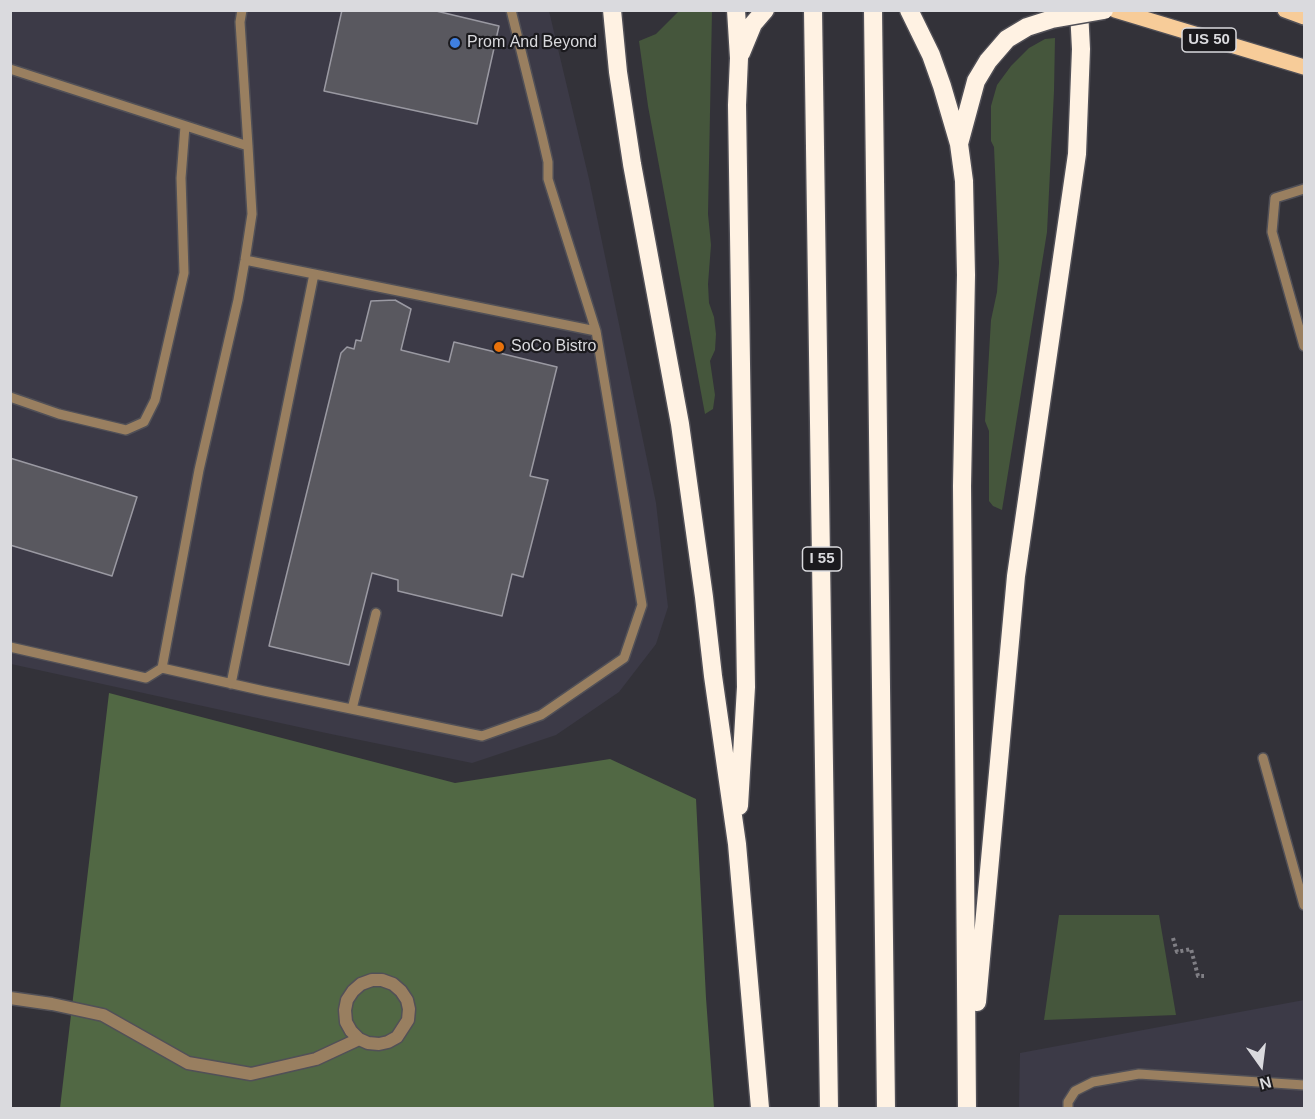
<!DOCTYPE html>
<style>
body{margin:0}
#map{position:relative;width:1315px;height:1119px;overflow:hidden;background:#333239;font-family:Arial,sans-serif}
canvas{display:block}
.frame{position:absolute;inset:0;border:12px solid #dadade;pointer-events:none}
.north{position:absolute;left:1231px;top:1035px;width:60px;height:60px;-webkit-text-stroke:4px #1b1a1e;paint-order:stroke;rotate:166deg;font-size:16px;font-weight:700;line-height:24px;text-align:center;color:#dadade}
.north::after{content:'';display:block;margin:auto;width:21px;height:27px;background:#dadade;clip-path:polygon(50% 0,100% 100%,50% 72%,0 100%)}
</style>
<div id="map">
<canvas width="1315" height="1119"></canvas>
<div class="frame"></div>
<div class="north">N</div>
</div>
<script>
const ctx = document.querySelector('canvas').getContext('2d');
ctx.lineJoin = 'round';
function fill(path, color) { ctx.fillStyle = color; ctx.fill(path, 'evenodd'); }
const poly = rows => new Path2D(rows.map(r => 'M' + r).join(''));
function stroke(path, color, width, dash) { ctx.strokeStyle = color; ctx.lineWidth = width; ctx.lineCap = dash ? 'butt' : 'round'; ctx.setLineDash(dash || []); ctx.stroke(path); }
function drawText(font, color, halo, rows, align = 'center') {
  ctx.font = font + ' Arial,sans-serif'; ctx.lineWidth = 4.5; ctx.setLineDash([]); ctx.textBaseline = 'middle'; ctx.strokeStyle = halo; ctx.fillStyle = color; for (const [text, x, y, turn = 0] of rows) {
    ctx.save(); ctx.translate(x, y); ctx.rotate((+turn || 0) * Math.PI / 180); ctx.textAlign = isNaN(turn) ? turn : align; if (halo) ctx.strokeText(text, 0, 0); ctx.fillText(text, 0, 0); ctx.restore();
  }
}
const built = poly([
 [11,11,549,11,589,179,656,503,668,607,656,644,619,692,556,735,472,763,326,733,11,664],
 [1304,1000,1304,1108,1019,1108,1020,1053]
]);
const green = poly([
 [680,10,712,11,708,214,711,245,708,284,709,303,714,317,716,334,715,350,710,361,715,395,713,409,705,414,648,106,639,41,656,34],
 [1055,38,1054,91,1047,232,1002,510,993,506,989,501,989,431,985,421,991,320,997,292,999,263,994,147,991,141,991,106,997,85,1011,66,1029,48,1045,39],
 [1059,915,1159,915,1176,1015,1044,1020]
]);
const forest = poly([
 [109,693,455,783,610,759,696,799,706,998,714,1108,60,1108]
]);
const building = poly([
 [342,10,432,10,499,26,477,124,324,91,342,10],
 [395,300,411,309,401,350,449,362,454,342,557,367,530,476,548,480,523,577,512,574,502,616,398,591,398,580,372,573,349,665,269,646,341,353,347,347,354,349,356,340,361,341,371,301,395,300],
 [10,458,137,497,112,576,10,545,10,458]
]);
const path = poly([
 [1173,938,1177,952,1191,949,1198,976,1204,976]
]);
const lane = poly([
 [511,10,542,136,548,162,548,179,596,331],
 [10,69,248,146,240,22,242,10],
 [1304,189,1275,198,1272,232,1304,346],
 [10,397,59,414,126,430,144,422,155,400,184,273,181,178,185,126],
 [10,647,146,678,162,668,199,470,238,300,245,260,252,214,248,146],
 [162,668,264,691,482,736,541,715,624,658,642,605,596,331,245,260],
 [231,684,314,274],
 [352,709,376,613],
 [1263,758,1304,905],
 [1068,1108,1068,1102,1075,1091,1093,1082,1139,1074,1304,1085]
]);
const street = poly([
 [10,998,52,1004,103,1015,188,1063,251,1074,316,1059,359,1039,368,1043,379,1044,388,1042,397,1037,408,1020,409,1009,407,1000,401,991,393,984,382,980,372,980,361,984,353,991,347,1000,345,1010,346,1022,351,1031,359,1039]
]);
const primary = poly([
 [1115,10,1304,67],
 [1285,10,1304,17]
]);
const highway = poly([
 [612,10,618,72,632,164,680,424,704,597,713,676,737,844,760,1108],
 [736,10,739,58,737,105,746,687,739,806],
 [813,10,829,1108],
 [873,10,886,1108],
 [909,10,931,55,942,86,959,144,964,181,966,275,962,486,967,1108],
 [741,53,753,24,765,10],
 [959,144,976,81,988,61,1007,39,1027,27,1052,19],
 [977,1002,1016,576,1077,154,1081,49,1079,10]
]);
const highwayBridge = poly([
 [1052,19,1104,10]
]);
const markers = [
 [455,43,6,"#3f7fe0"],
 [499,347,6,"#e8710a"]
];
const shields = [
 [1209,40,54],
 [822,559,39]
];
const shieldNames = [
 ["US 50",1209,40],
 ["I 55",822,559]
];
const poiNames = [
 ["Prom And Beyond",467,43],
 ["SoCo Bistro",511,347]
];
fill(built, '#3c3a47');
fill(green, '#45563c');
fill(forest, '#516844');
fill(building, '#59585f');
stroke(building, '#9a99a2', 1.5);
stroke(lane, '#515057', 12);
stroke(street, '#515057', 15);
stroke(primary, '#515057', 18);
stroke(highway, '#515057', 21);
stroke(path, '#807f85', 4, [3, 3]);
stroke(lane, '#997f60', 9);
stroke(street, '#997f60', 12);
stroke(primary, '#f7cc99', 15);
stroke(highway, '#fff2e3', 18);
stroke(highwayBridge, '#515057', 21, []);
stroke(highwayBridge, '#fff2e3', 18);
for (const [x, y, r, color] of markers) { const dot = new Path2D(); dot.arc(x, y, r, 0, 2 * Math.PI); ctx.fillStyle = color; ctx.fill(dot); stroke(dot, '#1b1a1e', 2); }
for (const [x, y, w] of shields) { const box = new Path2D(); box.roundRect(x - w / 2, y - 12, w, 24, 4.5); ctx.fillStyle = '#1b1a1e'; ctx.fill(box); stroke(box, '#dadade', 1.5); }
drawText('bold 15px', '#dadade', null, shieldNames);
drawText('16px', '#dadade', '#1b1a1e', poiNames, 'left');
</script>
